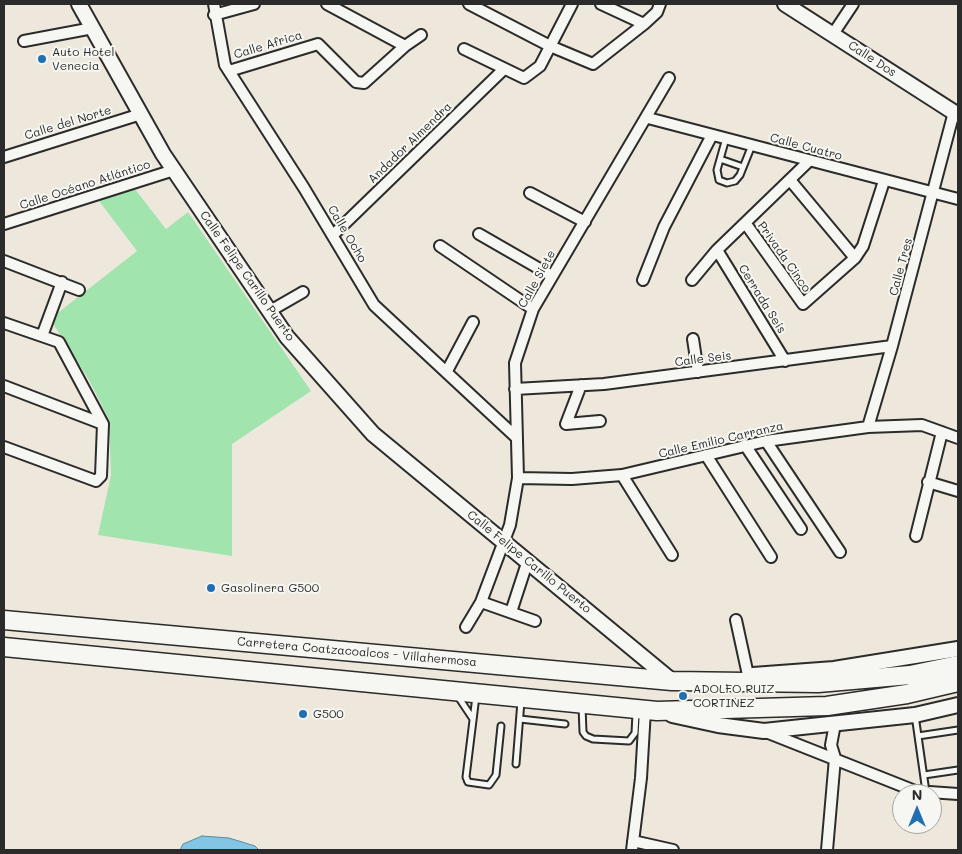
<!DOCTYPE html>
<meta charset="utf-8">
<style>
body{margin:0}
#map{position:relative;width:962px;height:854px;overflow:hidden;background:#eee8dc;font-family:Mali,sans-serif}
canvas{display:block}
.frame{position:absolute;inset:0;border:5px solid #2b2b2b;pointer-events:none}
.north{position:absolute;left:892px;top:784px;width:50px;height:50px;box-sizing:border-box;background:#f6f6f2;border:1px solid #a5a5a2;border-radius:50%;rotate:0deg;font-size:14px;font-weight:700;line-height:20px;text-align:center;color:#2b2b2b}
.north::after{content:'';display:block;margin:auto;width:18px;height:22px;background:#1f6fb2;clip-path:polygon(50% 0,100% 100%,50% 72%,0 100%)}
</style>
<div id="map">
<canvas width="962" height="854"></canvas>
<div class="frame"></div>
<div class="north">N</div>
</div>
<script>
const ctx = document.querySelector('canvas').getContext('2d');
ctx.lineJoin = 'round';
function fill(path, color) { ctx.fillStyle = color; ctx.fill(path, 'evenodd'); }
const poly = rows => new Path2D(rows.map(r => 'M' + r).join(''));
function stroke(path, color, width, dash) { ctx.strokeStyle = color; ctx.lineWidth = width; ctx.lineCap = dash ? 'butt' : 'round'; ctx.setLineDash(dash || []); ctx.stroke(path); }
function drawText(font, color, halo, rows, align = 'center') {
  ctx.font = font + ' Mali,sans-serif'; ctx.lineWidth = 4; ctx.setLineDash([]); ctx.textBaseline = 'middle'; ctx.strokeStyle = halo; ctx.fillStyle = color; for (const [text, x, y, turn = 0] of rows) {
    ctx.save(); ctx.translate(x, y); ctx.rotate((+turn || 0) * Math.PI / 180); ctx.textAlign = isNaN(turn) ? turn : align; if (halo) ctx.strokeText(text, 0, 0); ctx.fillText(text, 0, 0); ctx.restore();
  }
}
const green = poly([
 [131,184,166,229,188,212,311,391,232,444,232,556,98,535,111,475,109,420,89,380,50,319,137,251,96,197]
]);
const water = poly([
 [202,836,229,838,255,846,259,850,180,850,183,844,202,836]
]);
const lane = poly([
 [726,138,717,170,719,180,727,183,735,181,740,175,752,145],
 [720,159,743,167],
 [457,695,473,719],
 [476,696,466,777,468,782,489,785,496,775,501,726],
 [582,706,583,732,586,736,593,739,629,741,635,733,636,713],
 [915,715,926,792],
 [520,719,565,724],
 [918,736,958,730],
 [516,764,521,701],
 [924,775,958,770]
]);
const street = poly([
 [214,4,225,65,304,188,374,305,517,438],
 [327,4,405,46],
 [469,4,550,46,593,64,644,24,657,12,660,4],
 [601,4,644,24],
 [214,15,254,4],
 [833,34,853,4],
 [24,41,93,28],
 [464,49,524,78,540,66,572,4],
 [229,71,318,44,356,82,364,83,405,46,421,35],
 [648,118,958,199],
 [4,157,141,114],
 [790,180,855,258],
 [530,193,585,222],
 [4,224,174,170],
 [746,224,803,304,855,258,863,246,884,181],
 [479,234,552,276],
 [333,235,504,69],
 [440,246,533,309],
 [717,250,785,361],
 [4,261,79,290],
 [643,280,664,227,712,135],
 [692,280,717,250,809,161],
 [270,311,303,292],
 [4,323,59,342,103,424,101,476,96,481,4,447],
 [42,336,62,282],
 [693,339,698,372],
 [447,371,473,322],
 [581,385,566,424,600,421],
 [4,386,103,424],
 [515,389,604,384,892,346],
 [868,427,892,346,954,112],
 [766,441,840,552],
 [745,445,801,529],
 [706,455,771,557],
 [622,475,672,555],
 [518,478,572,479,622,475,766,441,868,427,922,425,958,438],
 [928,482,958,491],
 [916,536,942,432],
 [481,602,535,621],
 [511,612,528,560],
 [736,620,748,675],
 [466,627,481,602,510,525,518,478,515,363,533,309,669,78],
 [766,732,915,791,958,794],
 [633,841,673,850],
 [632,850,641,778,645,710],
 [827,850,835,758,831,745,835,724]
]);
const secondary = poly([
 [79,4,163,154,287,337,373,434,672,681],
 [785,4,958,115],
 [753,675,834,669,958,649],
 [672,715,718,725,764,731,915,715,958,705]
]);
const highway = poly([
 [4,620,672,681,818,683,910,675,958,665],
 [4,647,657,711,827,706,907,694,958,682]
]);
const markers = [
 [42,59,5,"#1f6fb2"],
 [211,588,5,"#1f6fb2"],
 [683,696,5,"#1f6fb2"],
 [303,714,5,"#1f6fb2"]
];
const streetNames = [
 ["Calle Africa",268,45,-17],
 ["Calle Dos",872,59,33],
 ["Calle del Norte",68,123,-17],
 ["Andador Almendra",410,143,-44],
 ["Calle Cuatro",806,147,15],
 ["Calle Océano Atlántico",85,185,-18],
 ["Calle Ocho",347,234,59],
 ["Privada Cinco",784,257,55],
 ["Calle Tres",901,267,-75],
 ["Calle Felipe Carillo Puerto",247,276,55],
 ["Calle Siete",537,279,-61],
 ["Cerrada Seis",762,299,58],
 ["Calle Seis",703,359,-7],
 ["Calle Emilio Carranza",721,440,-13],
 ["Calle Felipe Carillo Puerto",529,562,39],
 ["Carretera Coatzacoalcos - Villahermosa",357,652,5]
];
const poiNames = [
 ["Auto Hotel",52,52],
 ["Venecia",52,66],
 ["Gasolinera G500",221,588],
 ["ADOLFO RUIZ",693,689],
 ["CORTINEZ",693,703],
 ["G500",313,714]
];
fill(green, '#a2e4ae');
fill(water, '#83c5e4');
stroke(water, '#60879a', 1);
stroke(lane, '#2b2b2b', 9);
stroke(street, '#2b2b2b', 14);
stroke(secondary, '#2b2b2b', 18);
stroke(highway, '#2b2b2b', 21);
stroke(lane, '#f6f6f2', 5);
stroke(street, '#f6f6f2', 10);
stroke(secondary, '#f6f6f2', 14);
stroke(highway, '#f6f6f2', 18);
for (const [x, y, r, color] of markers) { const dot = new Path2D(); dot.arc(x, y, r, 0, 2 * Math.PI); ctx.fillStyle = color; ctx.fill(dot); stroke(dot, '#f6f6f2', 2); }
drawText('12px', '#2b2b2b', '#f6f6f2', streetNames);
drawText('12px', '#2b2b2b', '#f6f6f2', poiNames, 'left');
</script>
